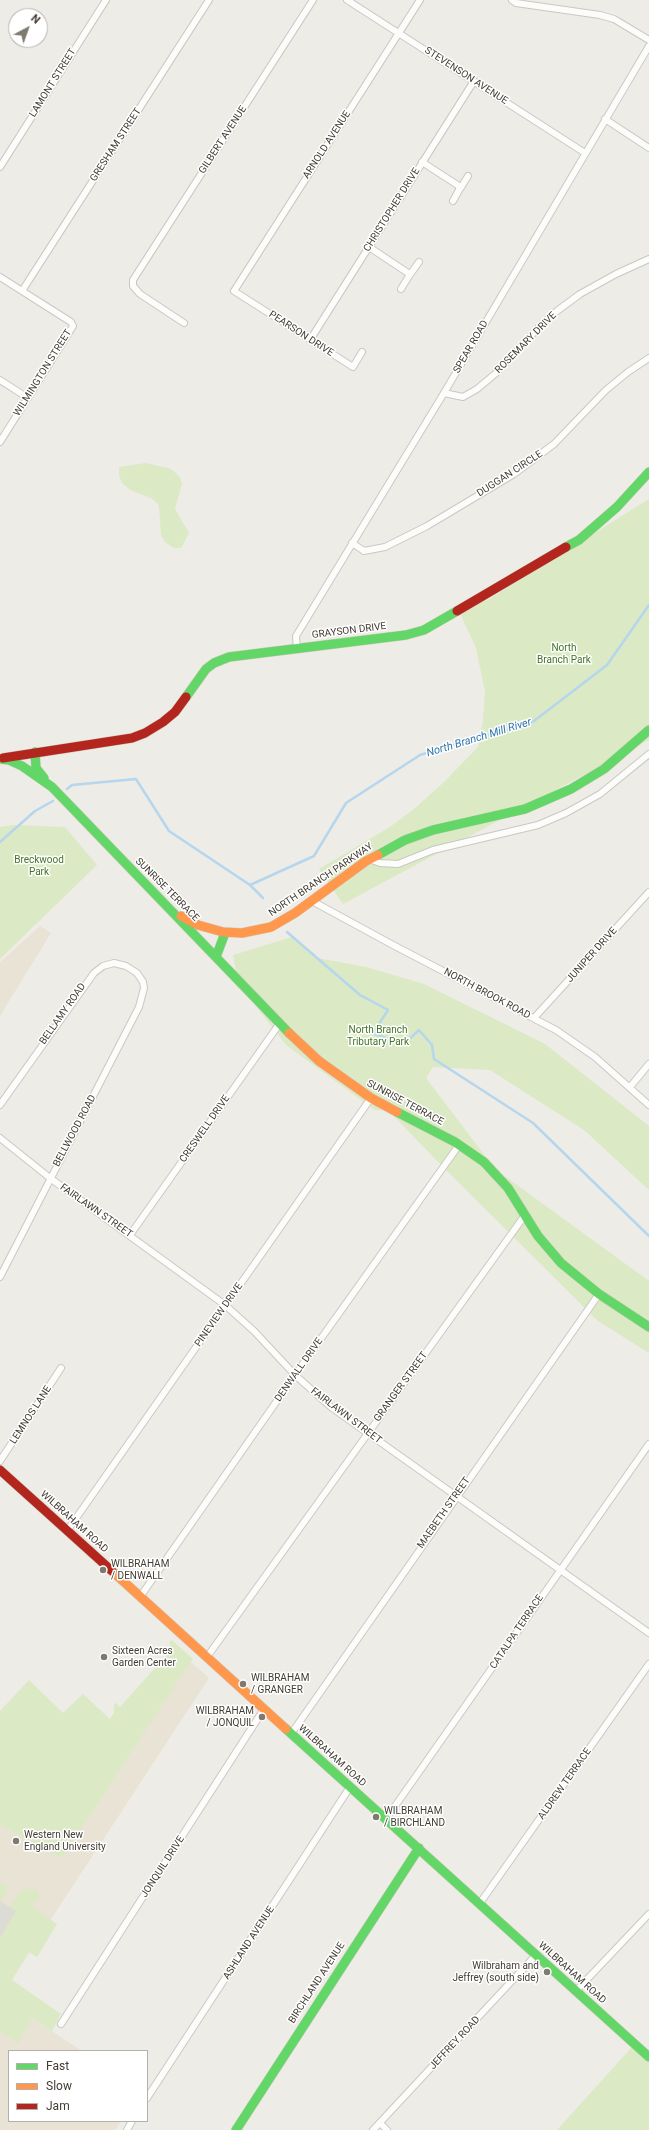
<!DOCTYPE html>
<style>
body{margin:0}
#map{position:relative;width:649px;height:2130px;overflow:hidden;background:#eeece6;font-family:Roboto,sans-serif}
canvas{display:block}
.legend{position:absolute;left:8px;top:2050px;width:140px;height:72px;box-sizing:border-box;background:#fff;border:1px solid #b3b1ad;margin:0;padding:5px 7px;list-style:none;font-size:12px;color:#423c33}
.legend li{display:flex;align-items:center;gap:8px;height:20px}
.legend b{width:20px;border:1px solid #b3b1ad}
.north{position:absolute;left:8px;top:8px;width:40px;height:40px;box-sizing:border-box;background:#fff;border:1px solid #b3b1ad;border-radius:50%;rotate:41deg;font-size:11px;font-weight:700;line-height:16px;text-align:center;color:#423c33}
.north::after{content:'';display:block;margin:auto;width:14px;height:18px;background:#7e7a72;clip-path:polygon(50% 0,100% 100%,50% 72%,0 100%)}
</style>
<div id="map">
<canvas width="649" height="2130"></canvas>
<ul class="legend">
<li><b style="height:5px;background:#63d668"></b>Fast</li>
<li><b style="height:5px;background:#ff974d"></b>Slow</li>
<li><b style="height:5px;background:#b3261e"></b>Jam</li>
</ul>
<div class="north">N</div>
</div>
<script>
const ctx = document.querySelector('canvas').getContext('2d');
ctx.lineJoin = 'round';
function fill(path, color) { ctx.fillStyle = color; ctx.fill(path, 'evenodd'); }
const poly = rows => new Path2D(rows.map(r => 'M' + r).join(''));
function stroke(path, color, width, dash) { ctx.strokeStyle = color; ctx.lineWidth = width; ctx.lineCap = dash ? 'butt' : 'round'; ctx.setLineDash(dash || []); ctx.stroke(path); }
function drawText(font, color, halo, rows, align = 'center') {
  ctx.font = font + ' Roboto,sans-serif'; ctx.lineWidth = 3; ctx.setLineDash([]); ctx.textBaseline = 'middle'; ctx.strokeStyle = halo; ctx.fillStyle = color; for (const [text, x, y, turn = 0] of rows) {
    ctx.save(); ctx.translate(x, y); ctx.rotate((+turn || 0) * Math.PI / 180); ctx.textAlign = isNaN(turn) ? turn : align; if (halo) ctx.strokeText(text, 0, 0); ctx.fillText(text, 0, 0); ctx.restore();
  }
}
const education = poly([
 [40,926,51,933,0,1016,0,962],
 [191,1662,209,1678,0,1997,82,2051,9,2051,9,2121,121,2121,115,2130,0,2130,0,1825,62,1857]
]);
const green = poly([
 [146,463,171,469,179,476,182,483,175,509,189,533,181,548,174,548,165,542,161,535,159,507,157,503,151,498,130,490,122,483,119,475,119,467],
 [649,499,649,740,343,904,319,869,390,827,414,809,444,782,478,747,483,721,485,692,476,648,457,607,481,594,486,601],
 [13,825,65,827,97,865,0,959,0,827],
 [292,937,317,958,366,967,424,984,545,1044,649,1126,649,1190,584,1130,490,1070,433,1067,426,1078,495,1169,649,1281,649,1353,598,1321,442,1166,389,1111,375,1110,286,1045,238,983,233,955],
 [172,1640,193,1659,62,1858,0,1825,0,1711,29,1680,63,1713,83,1694,110,1719,114,1713,114,1704,116,1703,120,1707,172,1649,169,1643],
 [0,1882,5,1884,8,1888,0,1904],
 [21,1889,38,1890,39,1896,32,1907,57,1924,37,1957,29,1952,12,1980,61,2014,52,2031,32,2018,18,2043,0,2031,0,1938,16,1911,10,1907],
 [632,2047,649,2063,649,2130,557,2130]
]);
const parking = poly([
 [0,1901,16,1911,0,1938]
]);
const stream = poly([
 [67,789,72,785,136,779,169,831,250,885,314,856,346,803,420,755,534,721,607,665,649,605],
 [0,842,35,811,53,801],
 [250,885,263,898],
 [287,932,360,995,388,1010,373,1033,403,1045,419,1030,432,1045,434,1059,533,1123,649,1236]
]);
const street = poly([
 [347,0,585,153],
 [512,0,516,3,600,15,614,19,649,40],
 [605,119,649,148],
 [422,162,459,186,459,190,453,201],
 [0,167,106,0],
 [460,189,468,176],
 [369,247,408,273,409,276,401,289],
 [409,276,419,262],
 [0,277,71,322,73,326,0,442],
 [22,291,209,0],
 [184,323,140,294,133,286,133,280,313,0],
 [310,340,474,81],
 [362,352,353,367,234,291,420,0],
 [0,380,28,398],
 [444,393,463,397,477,389,495,374,542,324,557,311,580,294,616,274,649,259],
 [352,543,364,551,385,547,427,526,514,474,554,444,606,390,628,372,649,358],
 [297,649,296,636,444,393,649,46],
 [369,859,380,863,398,864,433,850,538,825,566,813,600,794,649,754],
 [312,901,393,945,556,1030,595,1057,649,1105],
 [534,1018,649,892],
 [630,1087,649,1064],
 [0,1105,94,973,103,966,114,963,126,966,137,973,143,982,144,988,139,1007,0,1277],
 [0,1138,50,1178,225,1305,254,1331,295,1375,331,1407,649,1633],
 [130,1235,280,1023],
 [0,1461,61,1368],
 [67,1531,371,1098],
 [140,1597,295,1375,459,1145],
 [207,1657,525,1215],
 [291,1734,599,1294],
 [386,1819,649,1444],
 [480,1903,649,1664],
 [576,1991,649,1914],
 [61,2024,264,1709],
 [147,2098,350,1787],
 [380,2123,387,2130],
 [127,2130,132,2121],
 [373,2130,536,1955]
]);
const fast = poly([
 [566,547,579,540,617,507,649,472],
 [186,697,206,669,214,663,229,657,406,635,424,630,457,611],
 [35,752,36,768,44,778],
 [0,759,9,760,22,766,52,787,289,1033],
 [378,855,405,840,433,830,525,809,571,789,604,769,649,730],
 [216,957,225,933],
 [397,1112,455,1142,484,1162,508,1188,538,1236,561,1263,599,1294,649,1327],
 [286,1729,649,2057],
 [236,2130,419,1848]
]);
const slow = poly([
 [181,916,198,925,223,932,242,933,271,927,295,913,366,861,378,855],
 [289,1033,319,1061,371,1098,397,1112],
 [112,1571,286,1729]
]);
const jam = poly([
 [457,611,566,547],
 [3,758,132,738,145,733,163,722,175,712,186,697],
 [0,1470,112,1571]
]);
const markers = [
 [103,1570,4,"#7e7a72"],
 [104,1657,4,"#7e7a72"],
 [243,1684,4,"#7e7a72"],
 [262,1717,4,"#7e7a72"],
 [376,1817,4,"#7e7a72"],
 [16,1841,4,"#7e7a72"],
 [547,1972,4,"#7e7a72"]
];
const streetNames = [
 ["STEVENSON AVENUE",466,76,33],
 ["LAMONT STREET",53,83,-58],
 ["GILBERT AVENUE",223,140,-57],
 ["GRESHAM STREET",116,145,-57],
 ["ARNOLD AVENUE",327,145,-57],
 ["CHRISTOPHER DRIVE",392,210,-58],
 ["PEARSON DRIVE",301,334,33],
 ["ROSEMARY DRIVE",526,343,-45],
 ["SPEAR ROAD",471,347,-60],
 ["WILMINGTON STREET",43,373,-58],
 ["DUGGAN CIRCLE",510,474,-33],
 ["GRAYSON DRIVE",349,631,-7],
 ["NORTH BRANCH PARKWAY",321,880,-34],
 ["SUNRISE TERRACE",167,890,45],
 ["JUNIPER DRIVE",592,955,-48],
 ["NORTH BROOK ROAD",487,994,28],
 ["BELLAMY ROAD",63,1014,-55],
 ["SUNRISE TERRACE",405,1103,28],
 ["CRESWELL DRIVE",205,1129,-55],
 ["BELLWOOD ROAD",75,1131,-62],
 ["FAIRLAWN STREET",96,1211,35],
 ["PINEVIEW DRIVE",219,1315,-55],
 ["DENWALL DRIVE",299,1370,-55],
 ["GRANGER STREET",401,1387,-54],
 ["LEMNOS LANE",31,1415,-57],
 ["FAIRLAWN STREET",346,1416,37],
 ["MAEBETH STREET",444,1513,-55],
 ["WILBRAHAM ROAD",74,1522,42],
 ["CATALPA TERRACE",517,1632,-56],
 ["WILBRAHAM ROAD",332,1756,42],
 ["ALDREW TERRACE",565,1784,-55],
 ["JONQUIL DRIVE",163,1867,-57],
 ["ASHLAND AVENUE",249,1943,-57],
 ["WILBRAHAM ROAD",572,1973,42],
 ["BIRCHLAND AVENUE",317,1983,-57],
 ["JEFFREY ROAD",455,2043,-47]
];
const parkNames = [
 ["North",564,648],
 ["Branch Park",564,660],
 ["Breckwood",39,860],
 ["Park",39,872],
 ["North Branch",378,1030],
 ["Tributary Park",378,1042]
];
const poiNames = [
 ["WILBRAHAM",111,1564],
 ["/ DENWALL",111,1576],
 ["Sixteen Acres",112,1651],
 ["Garden Center",112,1663],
 ["WILBRAHAM",251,1678],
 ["/ GRANGER",251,1690],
 ["WILBRAHAM",254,1711,"right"],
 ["/ JONQUIL",254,1723,"right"],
 ["WILBRAHAM",384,1811],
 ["/ BIRCHLAND",384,1823],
 ["Western New",24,1835],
 ["England University",24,1847],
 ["Wilbraham and",539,1966,"right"],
 ["Jeffrey (south side)",539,1978,"right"]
];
const waterNames = [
 ["North Branch Mill River",479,738,-17]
];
fill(education, '#e9e3d5');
fill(green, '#dbe9c5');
fill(parking, '#dddbd6');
stroke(stream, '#b5d6ec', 2.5);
stroke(street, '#cac8c2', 8);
stroke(fast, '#cfcabe', 10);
stroke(slow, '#cfcabe', 10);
stroke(jam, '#cfcabe', 10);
stroke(street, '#fcfcfb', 6);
stroke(fast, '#63d668', 9);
stroke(slow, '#ff974d', 9);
stroke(jam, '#b3261e', 9);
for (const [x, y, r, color] of markers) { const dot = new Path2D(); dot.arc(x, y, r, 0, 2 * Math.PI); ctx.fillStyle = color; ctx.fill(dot); stroke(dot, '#fff', 1.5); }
drawText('10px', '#423c33', '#fff', streetNames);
drawText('10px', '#437327', '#fff', parkNames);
drawText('10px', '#423c33', '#fff', poiNames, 'left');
drawText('italic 11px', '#2d76ad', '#fff', waterNames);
</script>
